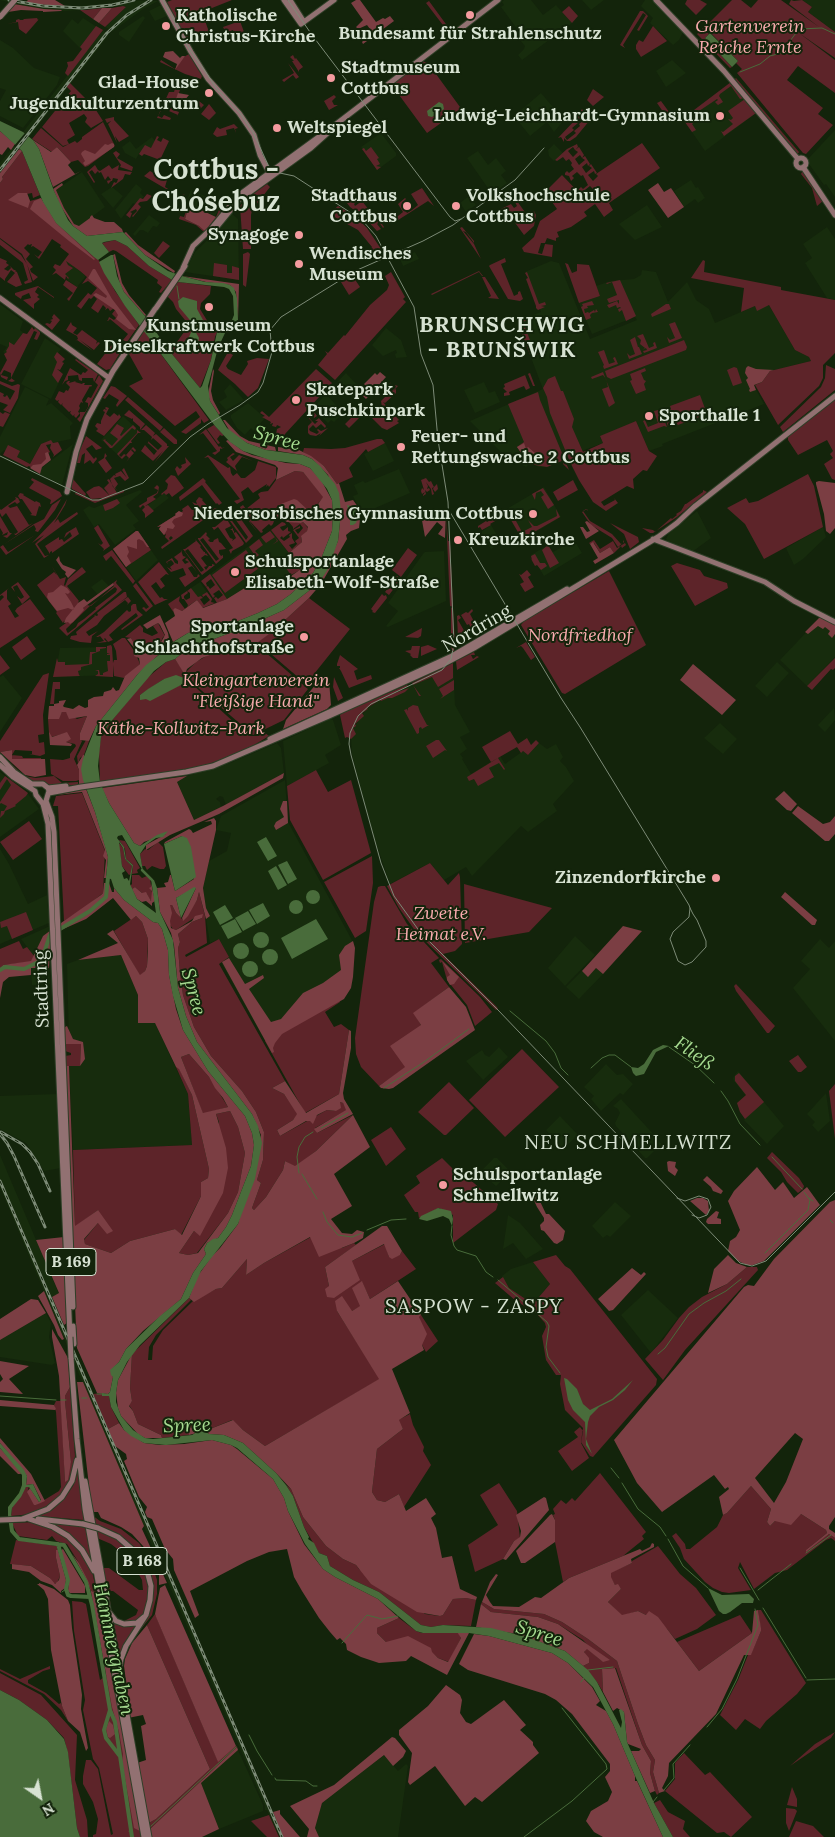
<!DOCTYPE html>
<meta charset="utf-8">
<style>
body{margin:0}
#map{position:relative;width:835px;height:1837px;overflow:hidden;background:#13240b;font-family:Lora,serif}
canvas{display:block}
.north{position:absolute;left:15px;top:1772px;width:50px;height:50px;-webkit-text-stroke:4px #13240b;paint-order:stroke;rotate:147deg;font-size:14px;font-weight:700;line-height:20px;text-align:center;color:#d7e2d2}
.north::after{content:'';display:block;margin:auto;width:18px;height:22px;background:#d7e2d2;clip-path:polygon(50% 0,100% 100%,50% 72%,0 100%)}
</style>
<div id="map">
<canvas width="835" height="1837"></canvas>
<div class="north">N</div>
</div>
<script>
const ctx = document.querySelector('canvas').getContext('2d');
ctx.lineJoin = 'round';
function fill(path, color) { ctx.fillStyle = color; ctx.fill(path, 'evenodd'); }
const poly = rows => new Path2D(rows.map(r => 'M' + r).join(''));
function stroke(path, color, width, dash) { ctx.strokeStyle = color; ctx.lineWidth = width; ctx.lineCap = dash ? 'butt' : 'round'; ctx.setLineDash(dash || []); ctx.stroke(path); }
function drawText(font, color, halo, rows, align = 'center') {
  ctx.font = font + ' Lora,serif'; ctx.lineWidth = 4; ctx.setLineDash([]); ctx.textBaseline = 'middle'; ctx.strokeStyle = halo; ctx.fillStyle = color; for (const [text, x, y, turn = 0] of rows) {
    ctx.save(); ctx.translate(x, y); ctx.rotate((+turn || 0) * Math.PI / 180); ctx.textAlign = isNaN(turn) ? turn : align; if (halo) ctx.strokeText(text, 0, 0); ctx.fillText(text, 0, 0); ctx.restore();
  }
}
const built = poly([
 [0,0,16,0,33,4,66,7,111,4,126,0,158,1,143,9,113,31,105,27,126,7,123,6,65,11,29,7],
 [504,0,531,0,543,15,556,5,572,23,522,60,518,55,524,49,525,46,520,40,523,37,501,7,504,5,502,2],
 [582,0,604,0,591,10],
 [645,0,652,0,683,32,679,40,673,45,650,23,653,18,641,6],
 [802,0,835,0,835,32,808,12,812,7],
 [161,5,167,16,155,21,149,11],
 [143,16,145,18,129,42,119,35,119,32],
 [83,18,97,27,80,48,63,31,72,19,78,24],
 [103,30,108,34,108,36,29,137,23,132],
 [0,40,13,48,34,68,60,77,57,85,23,128,0,116,0,101,6,90,0,88],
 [672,60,686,73,666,87,656,71],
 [730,83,755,114,705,151,683,119,714,98],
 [541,93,564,120,554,132,547,122,530,136,514,116],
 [835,130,835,197,826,184,824,185,809,164,808,159],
 [381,133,396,153,396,156,377,170,361,147],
 [152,137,155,141,151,149,140,152,136,159,125,153,122,147,130,141,136,149],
 [15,144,19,149,0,173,0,163],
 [554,144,563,153,554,161,549,156,548,150],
 [478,151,488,165,496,158,506,171,501,175,507,183,492,194,467,158],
 [82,172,105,207,77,228,73,226,54,191],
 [691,180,696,188,698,187,705,198,698,203,695,199,684,207,674,191],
 [136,184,142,189,140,193,144,197,135,204,133,203,121,219,115,210],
 [112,187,123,196,113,208,101,194],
 [191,190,216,201,221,205,215,216,186,202],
 [469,196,476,205,466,212,460,203],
 [647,205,662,227,635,240,619,224],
 [231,213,238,219,239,280,185,272,195,252,221,227],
 [149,215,160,223,157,227,153,226,148,233,143,230,140,230,135,236,133,234],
 [827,227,835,239,835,300,827,298,805,263,812,258,803,244],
 [415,252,419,259,403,266,400,259],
 [66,260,86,276,77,287,67,280,69,278,64,275,64,263],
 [551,261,559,263,590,339,637,320,635,317,592,334,579,303,600,296,596,286,611,281,634,279,641,275,642,270,656,272,668,302,687,282,696,300,709,309,715,323,755,306,769,305,795,350,809,357,811,361,770,371,762,382,754,386,764,404,662,444,663,446,649,451,636,421,600,437,603,443,568,456,565,460,547,467,539,467,530,463,526,467,505,456,470,421,543,389,517,321,541,312,525,272],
 [0,304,23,321,20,330,26,335,13,359,3,352,7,347,0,344],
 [386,328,401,340,407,357,396,358,395,354,397,353,396,350,383,356,372,345],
 [45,338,61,349,56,356,58,362,54,371,59,382,51,399,21,384],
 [346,373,360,388,351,396,337,382],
 [484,382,489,393,495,391,500,402,475,413,464,390],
 [230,384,244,400,226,410,219,402,227,397,224,391],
 [25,387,49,399,46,406,51,403,73,423,70,426,71,439,52,443,52,441,41,444,30,464,4,450,0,454,0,437],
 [326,394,343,413,334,422,331,420,328,423,313,408],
 [248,403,265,418,254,431,251,428,245,435,237,428,231,418,231,415],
 [123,416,139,431,118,455,101,440],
 [385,443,394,461,373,471,364,454],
 [73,444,62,485,36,472],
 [399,469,410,493,366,512,357,504,353,496,358,494,354,485,363,481,365,483],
 [544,487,561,517,522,540,505,510],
 [140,490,142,492,126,505,139,521,133,525,136,529,115,545,99,524,94,527,83,510,89,506,94,508],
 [164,493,169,498,152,511,148,505],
 [697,511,711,538,692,552,668,541,666,539,669,533],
 [491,525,501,542,491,549,481,532],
 [823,527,826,537,803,559,794,565,786,548],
 [271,530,301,569,277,586,278,588,227,599,210,574],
 [571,535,582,553,544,576,531,555,548,545,553,552,562,547,559,542],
 [151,550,158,560,136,581,126,567],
 [444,551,446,601,388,627,386,626,398,611,388,603,423,554,425,552],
 [102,579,109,586,98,595,91,587],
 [200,582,207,592,198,598,191,588],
 [816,622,821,622,835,635,835,657,807,686,780,660],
 [112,647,113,675,53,677,57,665,60,648],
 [777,662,789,673,767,697,755,686],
 [453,663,455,705,470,732,460,737,467,749,460,754,463,758,462,759,471,774,500,756,505,764,523,751,528,755,539,743,547,749,556,744,563,757,560,761,566,767,574,781,553,804,557,811,528,832,521,826,472,876,466,867,444,880,430,863,390,884,372,831,352,754,351,738,353,728,367,708,384,697,435,675],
 [3,675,22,698,0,732,0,677],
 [834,708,835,720,825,732,818,725],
 [330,719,333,720,341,745,325,755,329,763,287,786,283,741],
 [720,723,737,739,723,754,704,738],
 [277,743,281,748,284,773,226,805,223,797,220,796,216,799,220,802,221,807,194,820,177,782,187,776,230,763],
 [0,772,26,791,39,809,0,837],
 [285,780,288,822,354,944,347,995,265,1041,221,962,229,957,219,939,210,943,206,919,210,915,206,908,203,888,209,861,227,851,231,833,216,830,221,816],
 [0,849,9,864,28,904,47,895,49,923,0,944],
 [50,926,51,930,43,936,34,956,21,939],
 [575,936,595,955,565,986,548,968],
 [820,939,829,948,835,941,835,1041,793,988,810,969,801,961],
 [121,955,138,995,138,1023,155,1023,188,1094,192,1145,73,1150,69,1066,80,1066,80,1044,69,1044,67,964,78,960],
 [31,968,49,968,50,984,32,985],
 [596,968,603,974,579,999,566,987,582,971,588,976],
 [499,1047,508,1057,483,1080,466,1061,482,1050,485,1055,489,1057],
 [606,1064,617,1075,623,1074,633,1084,623,1095,620,1093,601,1111,591,1099,594,1096,584,1087],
 [738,1071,784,1126,767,1144,744,1120,756,1108,734,1081,733,1078],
 [826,1093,830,1121,818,1132,812,1125,815,1122,807,1114],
 [57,1094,61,1168,44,1171,26,1143,0,1129,0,1096],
 [621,1099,657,1138,661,1144,647,1158,645,1158,616,1126,615,1123,620,1113,618,1109,613,1106],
 [560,1116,578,1135,563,1149,546,1130],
 [0,1155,59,1294,52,1297,283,1837,279,1837,267,1810,265,1810,265,1806,255,1783,125,1483,0,1187],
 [494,1158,497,1158,511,1172,496,1186,482,1174,481,1171],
 [615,1202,631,1216,610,1237,607,1235,603,1238,592,1226],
 [508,1215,520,1223,543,1249,526,1259,513,1243,503,1249],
 [533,1262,550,1284,533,1304,509,1288,502,1276,511,1269],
 [648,1290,678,1318,651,1353,621,1315],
 [46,1313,51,1323,49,1337,55,1363,52,1365,0,1357,0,1340],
 [238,1750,263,1805,263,1811,219,1829,201,1783],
 [384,1755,398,1771,406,1764,408,1766,398,1837,319,1837,315,1828,322,1803]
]);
const green = poly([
 [172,0,232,0,202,12,209,32,187,40,167,2],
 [687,0,700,0,707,4,696,15,685,4],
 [732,0,741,0,751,8,758,0,781,0,819,27,789,4,791,0,794,1,802,0,812,7,808,12,835,32,835,58,799,33,835,60,835,93,798,66,787,80,823,108,818,114,833,125,806,154,803,153,737,73,742,69,736,63,738,61,705,27],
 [429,1,451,31,449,33,426,3],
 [123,6,126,7,105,27,99,23,112,8],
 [569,6,578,16,572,23,562,12],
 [102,8,93,19,80,10,85,10],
 [640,11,643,11,648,16,639,31,637,30,646,15,643,13,623,45,625,48,620,45],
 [40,15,40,18,26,34,19,29,18,22,7,24,16,22,16,20,19,19,20,20,23,20,24,19,37,18,38,20,40,18],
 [240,21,244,32,235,36,233,30,226,33,223,27],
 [96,26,103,30,68,76,65,73,68,66,67,62,73,61,82,49,80,47],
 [653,26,667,41,641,57,636,49,636,45,639,40,643,42],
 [703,28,709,34,705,38,732,67,730,68,697,34],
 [189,54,202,76,201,79,185,74,160,62,161,60,175,69,182,58],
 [293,55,295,59,296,58,303,67,299,70,299,72,292,61,288,63,299,77,296,79,293,75,284,82,282,80,294,73,288,63,292,61,294,61,290,57],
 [422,61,428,63,460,107,459,110,427,133,391,84],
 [736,78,799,152,797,155,748,96,735,79],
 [69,82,94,107,103,121,91,128,85,122,87,118,84,114,69,123,75,135,67,140,69,144,63,146,42,127,71,91,66,86],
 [731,82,744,98,740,99,731,86,720,94,719,96,723,102,718,105,715,102,718,100,717,99,696,113,694,110],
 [176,85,181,87,173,110,179,112,177,117,178,115,169,111,174,103,167,99,158,116,162,118,164,115,171,118,170,120,157,118,169,92,174,92],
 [593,89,604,97,593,106,587,100],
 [334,95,336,97,332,101,334,105,338,105,329,110,324,101],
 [195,98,204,105,198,111,189,106],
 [745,99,756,113,724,136,721,131,723,132,733,124,728,119,731,120,733,118,728,111],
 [661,101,672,116,668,119,657,103],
 [209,104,216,113,209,120,201,114],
 [582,109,585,114,577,121,578,123,572,128,574,130,565,137,567,140,576,133,574,131,580,126,579,124,588,117,590,120,576,137,570,141,567,141,564,138,564,142,561,137,558,138,575,120],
 [690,112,696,121,692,124,696,130,692,132,682,118],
 [114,117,114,120,129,136,119,142,115,136,117,143,108,124,111,121,107,123,105,119],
 [103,122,115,146,88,166,85,167,78,160,71,162,57,147,52,152,32,139,41,128,63,147,75,141,77,143,82,139,82,137],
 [234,124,238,128,235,129,236,133,234,128,226,130,227,135,217,137,213,134,217,127,220,129],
 [157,136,159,137,157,140,161,142,163,138,169,141,160,160,144,154,142,156,139,154,145,145,151,148],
 [642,143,660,168,609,203,613,210,604,217,595,204,584,212,587,216,571,227,557,232,559,237,556,238,556,241,547,238,545,243,541,243,538,253,542,254,545,244,553,245,552,257,524,252,522,248,534,237,540,221,557,209,545,192,562,175,586,200,590,200,597,193,590,186,581,193,578,190,581,187,583,189,588,185,583,175,581,176,577,172,572,176,574,178,571,181,569,176,565,175,565,173,567,171,569,173,574,169,571,165,572,163,569,159,566,161,563,157,557,161,555,160,567,149,577,144,578,147,575,150,573,147,568,151,573,157,578,152,575,150,579,147,584,155,582,158,580,155,575,159,579,165,585,160,582,158,585,156,590,164,588,166,587,163,582,167,586,173,592,168,589,166,591,164,597,173,595,174,594,171,588,175,593,181,598,176,596,174],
 [371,147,379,158,377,159,380,164,376,166,381,167,377,170,362,149,364,148,366,151],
 [22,151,40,195,33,198,32,193,27,194,30,201,41,198,43,202,98,259,115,291,139,325,127,342,123,340,128,334,110,319,108,321,107,320,108,320,109,317,114,320,116,318,112,314,115,310,113,309,110,311,108,308,105,310,106,308,103,305,98,313,91,308,97,299,94,296,91,299,89,298,81,309,77,306,88,293,87,292,91,295,97,288,88,281,82,284,87,277,80,271,66,261,68,265,73,268,65,274,69,278,68,279,66,276,65,280,56,273,52,275,56,270,53,267,55,264,60,266,69,254,60,247,61,245,52,239,39,259,34,254,38,257,42,252,33,246,31,247,32,244,29,245,28,244,24,248,30,254,26,259,33,267,30,269,31,272,38,277,33,281,27,264,22,254,0,238,0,183,3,179,2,177],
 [116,151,120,154,117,158,133,167,132,171,120,167,121,165,113,153],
 [95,165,98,170,100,171,109,165,112,169,119,165,118,170,132,172,130,175,125,174,123,179,111,188,114,182,116,183,117,182,118,179,113,178,112,181,111,181,108,184,107,181,106,181,111,180,108,176,105,180,101,172,99,173,98,171,95,174,92,170,89,172,95,182,94,183,87,172],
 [803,170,823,201,817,206,812,188,801,174],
 [150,171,167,180,165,187,181,197,183,194,185,195,183,199,144,176],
 [267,184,270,187,252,210,251,215,251,249,243,249,240,206,245,200],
 [422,188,434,206,428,201,395,222,393,220,403,212,398,204,405,198,406,199,402,203,403,207,407,213,412,210,418,205,411,194],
 [147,194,152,196,147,201,140,202,138,204,141,207,133,217,132,216,137,211,136,209,130,212,132,213,130,218,126,215,140,198,143,199],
 [353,195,357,201,354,204,355,206,362,201,376,219,383,215,385,217,380,221,384,227,383,228,379,222,377,224,381,229,377,231,364,217,350,207,347,203,347,199],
 [517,201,532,222,535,221,531,214,534,211,536,215,534,226,524,235,513,220,510,222,501,209,511,204,514,208,517,206,515,202],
 [186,202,197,208,188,208,185,219,201,227,208,229,208,227,216,217,221,205,220,204,224,206,215,221,210,225,209,228,204,232,196,225,179,219,180,216,184,217,187,208,183,207,180,214,182,208],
 [338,206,356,217,367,228,381,249,380,256,375,258,371,249,372,247,358,230,329,214],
 [462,227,474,241,474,243,466,232,463,231,474,244,481,259,462,231,460,228],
 [0,239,21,255,27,264,32,282,25,284,24,282,28,280,23,263,0,245],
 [115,240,127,246,149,266,172,280,161,293,159,292,162,287,157,283,158,280,116,251,113,250,109,252,102,243],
 [163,241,170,246,159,258,154,253],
 [248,252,250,254,246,287,243,285,243,254],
 [0,258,7,261,6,263,9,265,4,269,8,271,11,268,10,266,14,270,16,270,15,271,17,272,22,285,16,287,7,282,15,273,11,270,5,279,5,281,0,277],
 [505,258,506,262,501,264,514,296,518,294,518,292,520,291,523,299,520,301,508,299,489,266,490,265],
 [703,260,705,261,704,272,781,287,781,290,835,300,835,353,823,365,823,378,819,386,778,425,755,385,762,382,770,371,811,361,809,357,795,350,769,305,757,311,755,306,741,312,744,288,691,278],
 [214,263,227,265,227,273,232,273,232,266,239,268,239,280,213,276],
 [565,263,568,264,572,273,577,271,577,264,589,265,600,296,579,303],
 [479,271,483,276,482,276,479,272,432,295,431,294],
 [391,272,405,297,403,299,406,302,335,380,318,365,327,354,325,351,328,353,344,335,345,336,370,305,387,290,389,285,385,276],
 [527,272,539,304,545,302,546,305,541,306,545,307,538,310,536,308,536,306,526,279,528,278,525,273],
 [352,275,360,287,349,295,341,282],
 [482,277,485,277,499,299,488,298,491,296],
 [66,280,77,287,78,286,69,301,67,299,73,293,63,285],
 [620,280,636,316,626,321,622,310,619,312,618,309,621,308,620,307,617,308,616,305,609,308,607,305,617,301,619,304,619,300,609,303,607,299,617,295,612,282,607,284,606,283],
 [178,282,211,286,210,294,201,303,200,309,208,322,220,325,215,337,211,360,200,388,167,348,177,342,189,325,176,309,173,302,167,296,167,294],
 [38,286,54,297,54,298,38,287,35,292,39,295,37,297,40,299,34,304,34,309,23,300,31,298,29,293,22,296,21,299,15,295,15,293],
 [592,301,594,305,587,306,588,308,584,309,585,313,588,312,589,313,594,310,595,312,596,309,598,312,592,313,590,315,591,318,586,320,581,307,583,306,582,304],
 [666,304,669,304,671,309,652,317,651,314],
 [54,314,60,320,52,330,45,324,47,323,50,324,52,321,50,320,53,319,52,317],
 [528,317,529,319,523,322,535,353,541,352,540,348,542,353,533,356,530,355,517,321],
 [71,322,72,325,77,328,73,333,77,335,82,330,97,341,96,344,98,342,100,343,94,350,80,340,93,351,77,340,75,341,78,339,77,336,66,330],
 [675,322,682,338,669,343,667,337,670,340,675,338,669,324],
 [32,327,34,330,35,328,40,332,40,334,37,340,34,339,37,332,34,331,11,378,15,381,12,382,8,381,11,379,11,373,4,370,1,375,8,377,7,380,1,377,0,373,7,360,4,354,7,352,6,351,9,346,9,342,14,345,23,333,27,334],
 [144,331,209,420,204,423,201,419,201,423,186,434,181,432,200,417,196,411,175,426,129,386,143,379,129,354],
 [643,334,649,348,654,346,653,343,655,342,657,348,644,353,643,351,647,350,646,348,642,350,645,348,640,344,641,340,637,336],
 [635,337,638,347,639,347,642,354,629,359,627,353,630,356,635,354,630,340],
 [684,340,687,347,686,350,611,379,607,377,605,371],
 [113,341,123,348,110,369,106,370,97,364,114,342],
 [604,350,609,364,615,362,613,358,615,357,618,364,604,369,603,366,604,365,598,352],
 [57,352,65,359,62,362,64,363,60,370,57,369,63,374,58,383,52,375,57,362,54,357],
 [228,352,233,355,226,366,228,369,241,375,248,364,247,361,257,358,269,359,258,388,248,397,235,384,218,370],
 [76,359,98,374,94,382,93,378,82,378,82,381,79,380,78,375,68,376,68,380,65,381,62,385,70,368,81,375,83,372,85,373,88,370,75,360],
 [826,365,835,369,835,390,783,432,780,427,821,387,825,378],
 [734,367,737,368,742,383,733,386,727,370],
 [645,368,646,371,641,373,644,380,646,381,644,384,646,390,636,394,630,381,632,380,630,374],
 [316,369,332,383,285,434,282,441,279,440,278,437,277,442,275,441,277,429,281,427,277,425,276,427,272,426,273,423,270,424,271,422,262,417,265,416,260,413,262,411,269,417],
 [603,372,615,403,609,407,602,389,608,387,606,379,603,375,592,379,591,377],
 [530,373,535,386,533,386,528,374,525,375,530,388,526,390,524,386,509,392,510,395,504,396,504,393,507,392,503,388,505,387,504,384],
 [99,375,103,381,80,422,77,419,80,416,80,412,85,412,88,407,88,403,85,402,88,397,91,398,98,385,95,382],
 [555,376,561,391,563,391,574,419,572,427,583,452,603,443,600,436,636,421,649,451,657,456,647,471,643,470,633,479,634,489,627,486,601,502,604,506,615,500,614,498,618,503,606,511,593,502,579,480,570,462,550,413,547,397,543,388,548,379],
 [0,381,12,386,18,384,20,385,18,398,10,413,3,410,8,405,0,402,0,392,4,394,3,396,5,397,7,395,10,400,15,391,0,384],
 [68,381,70,381,69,383,76,381,75,382,82,384,83,383,85,383,84,385,92,385,91,387,90,386,82,400,83,403,81,402,79,406,80,408,78,412,80,413,76,418,74,416,75,414,73,416,70,413,71,411,69,412,62,405,63,403,61,405,58,402,59,400,57,401,55,399,61,387,59,391,64,393,66,390,68,391,70,387,66,383],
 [391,382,387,389,391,392,396,387,395,385,398,386,393,391,396,389,396,393,385,403,383,402,399,420,397,421,399,423,387,430,382,428,371,417,382,407,381,401,390,392,386,388],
 [111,386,115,387,127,396,117,407,116,405,119,400,109,394,105,399,103,398],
 [538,392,540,400,569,470,563,464,564,460,547,467,529,464,517,447,524,442,508,404],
 [700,395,707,414,678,425,676,423,668,426,663,412,671,409,670,406],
 [835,396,835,480,832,479,824,464,833,458,830,454,833,451,827,440,798,455,788,440,788,436],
 [128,397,163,427,160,431,125,400],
 [106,407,109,408,106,414,110,417,114,413,118,416,119,414,121,417,104,436,96,431,98,429,95,426,97,423,101,424,101,421,105,412,103,411,104,409,107,410,105,408],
 [0,409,0,412,3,414,5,412,10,414,3,427,0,426],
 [312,409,317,416,314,418,313,416,315,414,311,411,308,415,310,419,315,424,318,421,315,421,319,418,318,417,326,426,325,428,321,424,316,428,313,425,309,429,310,431,317,434,319,432,317,430,318,429,321,431,328,428,319,436,321,433,316,436,310,435,308,433,308,426,312,422,306,415],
 [129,410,145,424,140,430,140,427,133,421,133,418,132,419,124,415],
 [658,410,661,412,667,427,664,426,648,432,643,421,645,420,648,427,658,423,654,411],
 [349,411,351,414,355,414,359,418,349,428,345,424,351,418,349,415,346,415,343,418,341,416],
 [117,424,124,428,120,435,121,436,133,425,136,428,135,430,132,428,112,448,110,448,103,440,106,439,105,440,112,446,118,439,110,433],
 [146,425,155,433,153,436,156,434,167,444,167,446,169,446,154,463,163,451,153,461,141,451,145,445,154,455,157,451,148,443,147,444,149,441,149,442,158,450,162,446,153,438,151,440,152,437,144,430,141,430],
 [214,425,224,435,222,436,220,435,217,439,220,443,218,444,207,429],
 [164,428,177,440,177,444,174,444,160,432],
 [206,429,219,447,220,446,222,448,225,447,221,449,220,448,220,451,215,455,212,453,217,451,203,433,199,435],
 [137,430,141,433,138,433,131,441,132,443,130,443,119,455,121,457,124,454,126,455,133,447,136,450,135,452,132,449,131,450,134,453,126,462,129,458,126,455,122,459,117,454,137,433],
 [86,436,102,448,96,450,92,445,86,449,94,459,96,457,97,459,93,464,90,460,84,464,85,453,82,455,80,463,77,463,79,452],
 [377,439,382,439,385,443,368,452,366,449,349,468,353,477,337,484,324,466,303,452,304,448,331,449,345,448],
 [51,440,53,443,58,442,62,450,53,457,54,455,50,448,51,444,46,445,50,452,48,453,50,458,35,471,29,466,27,467,3,455,8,445,20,451,17,457,30,464,41,444],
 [105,453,107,456,105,458,112,468,106,473,98,462,104,458],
 [233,453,235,454,230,457,233,461,239,455,253,461,242,457,235,466,237,471,226,462,228,460,227,458],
 [208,455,228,468,230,467,231,473,233,476,237,473,241,478,245,478,255,470,258,461,276,467,276,478,269,487,268,485,266,487,267,484,253,493,248,487,241,492,244,500,237,504,234,501,240,499,208,457,204,458],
 [185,457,191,464,178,476,175,469,177,466,180,469,182,467,181,465,186,463],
 [124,468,129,478,125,481,120,476,114,478,118,484,115,488,118,491,113,487,110,479,114,475,116,476,115,474,121,471,127,478,122,470],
 [295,471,303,472,324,497,310,512,281,504,271,512,271,516,274,521,273,524,271,526,269,524,262,530,263,532,261,533,248,519,258,533,241,511,240,507,243,505,246,509,260,498,258,494,261,492,268,491,276,480],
 [808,474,814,486,823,527,764,559,745,524,727,508,746,498,749,503,758,501],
 [171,475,175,476,184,488,172,497,169,493,166,495,164,493,162,495,161,494,167,489,168,484,165,481],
 [32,478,60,492,62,496,51,504,50,504,51,500,29,488,34,482,31,480],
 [203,478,206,481,205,482,222,503,219,505,217,503,216,504,202,485,180,501,179,497],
 [426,478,429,482,431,481,434,487,437,484,438,489,435,492,433,489,434,487,432,488,434,494,432,495,431,489,426,482,428,486,427,489,429,488,430,490,427,492,425,490,426,494,423,496,423,495,425,492,422,494,421,491,422,488,424,490,421,480],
 [73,479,86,494,85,496,72,489,71,486],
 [109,479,117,493,124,490,124,492,95,503,75,494,76,492,92,500,101,499,103,498,91,499,86,492,94,487,99,486,102,488,110,496,104,488,109,483,107,480],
 [573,480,578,490,558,501,553,492],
 [157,485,159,487,158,493,153,497,156,499,145,506,148,505,154,511,145,518,145,514,142,510,145,507,143,505,140,508,139,506,137,507,147,501,147,498,157,493,158,490,154,488],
 [543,488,554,505,548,509,541,497,544,495,541,491,536,493,535,500,532,494],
 [703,490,707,492,677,517,653,533,650,533,642,528,653,530,655,532,671,518,672,519,677,515,676,514,681,511,685,504,686,504,703,492],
 [20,493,24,494,23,495,35,502,36,501,40,503,41,507,39,506,36,516,30,515,32,514,22,499,20,499,18,496],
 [15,497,18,498,20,502,17,504,15,502,8,506,10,508,17,506,29,525,33,523,32,521,33,523,16,535,15,535,14,533,15,534,18,532,6,513,2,517,0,513,0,509,1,510,16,499],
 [199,497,203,499,202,500,210,509,202,513,197,508,194,510,201,519,215,508,219,509,162,549,161,547,173,538,171,536,169,538,170,540,169,541,165,537,166,534,164,535,159,529,161,526,157,527,176,515,175,514,179,511,180,513,183,511,182,509,188,505,192,510,195,509,196,507,192,502,197,504,196,501],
 [61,499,55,510,38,532,35,531,36,529,34,525,3,545,8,552,35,535,6,555,0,547,6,543,34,524,44,519,52,505],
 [67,499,65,505,54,523,58,519,60,523,77,512,78,514,37,544,45,556,49,555,44,558,35,544,44,535,32,543,56,518],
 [117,499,120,503,113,508,105,511,103,505],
 [556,509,560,517,522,539,511,520,513,519,516,521,522,532,532,527,528,520,534,526,537,526,557,516],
 [586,509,583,511,590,521,612,534,621,544,623,543,623,540,624,542,618,547,612,538,591,525,582,512,587,509,588,511],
 [236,511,239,513,238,515,253,536,246,543,227,517],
 [233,516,248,537,246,540,230,518],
 [499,513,502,517,490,524,491,525,482,530,480,527,478,528,478,526,486,521,487,522,499,515],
 [446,514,448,541,450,541,453,607,450,606],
 [0,516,10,533,12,533,7,538,3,536,7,535,8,532,2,535,3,533,0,528],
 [226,518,231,526,225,529,230,538,233,539,232,541,236,538,232,530,230,530,233,528,233,531,234,530,234,533,236,532,244,543,243,545,232,551,231,554,229,550,233,548,218,527,214,530,212,527,215,527],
 [288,521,301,523,303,522,308,528,307,531,301,537,302,542,289,553,271,530,282,522,285,523,286,525,280,527,281,529,283,531,288,527,288,531,291,532,283,538,282,536,280,538,284,541,290,537,289,535,292,533,292,538,295,543,289,545,292,549,297,544,298,545,295,541,299,538,293,530,300,526,300,528,295,530,298,534,303,528,300,524,293,529,293,527],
 [610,523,638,537,639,542,630,549,624,534],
 [98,525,110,546,103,551,104,549,98,543,101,545,103,543,94,528],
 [76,527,79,534,52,553,52,551,50,552,50,554,45,546,59,537,59,540,62,539,64,542,72,536,70,532,64,538,66,533],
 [136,531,138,531,151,550,126,567,113,549],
 [270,531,278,541,272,545,277,541,275,537,266,543,261,537],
 [206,532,207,534,206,535,210,539,208,540,210,542,213,542,214,540,218,538,219,542,221,543,226,549,219,550,219,553,221,556,223,555,223,558,224,557,216,564,198,539,198,538,200,538],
 [203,538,219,559,216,561,200,540],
 [195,539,201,546,200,547,204,552,205,552,205,554,206,553,208,556,205,555,201,558,207,566,204,567,206,570,209,566,212,566,212,564,215,565,202,575,183,549,185,549,196,541],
 [188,549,204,570,201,572,185,551],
 [259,539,263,545,255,551,259,555,256,557,249,547],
 [594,540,600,549,613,541,617,548,625,543,626,545,622,548,621,546,614,553,610,547,600,553,594,543,590,544,589,543],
 [548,545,559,563,550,568,542,550],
 [408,548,417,555,401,577,392,570],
 [112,550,135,581,133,584,111,556,106,561,103,556],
 [181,550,183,556,186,557,182,560,185,564,189,562,185,560,187,558,197,572,192,566,188,568,194,577,197,577,198,574,200,576,185,587,179,578,186,575,183,568,171,572,167,567,172,570,170,567,174,564,173,562,171,560,167,562,168,564,166,562,172,558,175,563,178,564,178,561,173,556,174,557,181,552],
 [246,550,259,568,225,593,212,575],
 [535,554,540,563,545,563,547,566,541,570,537,565,535,566,530,557,532,560,531,556],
 [292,558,300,570,291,575,283,564],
 [159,562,169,575,166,574,160,579,165,586,161,589,156,582,151,586,160,598,162,597,164,599,168,599,155,605,138,582],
 [677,563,700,570,704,576,727,583,728,588,695,606,671,566],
 [51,565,60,579,66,577,64,585,65,586,68,579,82,567,86,572,67,586,79,601,83,598,78,602,83,608,87,605,91,606,114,586,113,583,117,580,116,583,122,590,67,636,59,628,66,623,64,621,63,623,56,613,57,612,37,585,54,572,57,575],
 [115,587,117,589,116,592,95,608,96,609,84,619,78,623,76,627,68,633,67,632,66,629,91,605],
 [527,570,531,575,528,577,534,587,525,592,520,584,524,582,519,574,521,575],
 [609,571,646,645,565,694,562,693,521,625,524,621],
 [210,574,227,599,217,603,214,598,216,597,218,599,223,595,219,590,213,594,215,596,213,598,206,587,208,586,210,589,215,585,211,579,206,583,207,586,206,587,201,581],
 [397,576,401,579,389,595,385,592],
 [18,582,30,597,22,604,17,596,21,599,24,597,17,585,13,587,15,592,11,587],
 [136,583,153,606,146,612,142,608,144,607,146,609,149,607,133,586],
 [9,588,7,590,7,599,11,604,8,606,15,618,19,616,15,611,17,608,30,599,45,619,0,648,0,601,4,597,2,595,0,596,0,595],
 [191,588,198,597,201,596,203,598,200,599,204,605,210,600,206,595,203,597,202,595,207,592,212,599,211,602,215,603,202,608,197,600,187,607,188,605,184,599,182,599,181,595,187,591,188,593,184,596,184,598,186,600,190,598,190,593,187,591],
 [124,592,126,592,127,597,119,603,128,597,131,601,127,605,128,603,125,600,104,616,97,625,86,632,89,636,98,631,92,636,91,643,80,642,70,639,71,636,77,635,76,632,95,616,94,615,97,616,98,615,97,613],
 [382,594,384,596,386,595,387,598,375,613,372,612,373,611,371,609],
 [180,596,179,601,185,609,182,611,173,610,174,613,168,604],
 [309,598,350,629,306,684,257,642,272,632],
 [133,604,136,604,137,610,143,615,122,630,121,629,138,616,136,613,118,627,109,635,113,640,108,642,105,638,104,639,107,642,96,643,104,641,100,636,98,637,96,637,104,632,127,610,129,612,131,611,131,606],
 [451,607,453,609,455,644,454,651,451,652],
 [472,609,473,611,470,614,477,627,472,630,469,624,467,625,461,615,466,612,468,613],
 [459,615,461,618,458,620,466,634,458,638,457,616],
 [158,623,165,636,163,637,160,644,152,646,144,654,138,651,131,638,125,637,140,625,143,628,143,632,152,636,158,633,153,626],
 [422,628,421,636,418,638,405,637],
 [27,636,36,649,21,660,12,647],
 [122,638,125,638,135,652,140,664,124,678,114,676,113,665,113,677,95,676,98,674,98,671,95,670,99,670,100,675,103,675,103,673,108,671,107,661,110,661,110,655,107,655,107,654,110,653,107,653,107,646,111,645,112,647,113,663,114,660,117,660,116,651,113,644],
 [526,642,535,657,531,660,523,648,521,646,516,648],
 [254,645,258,646,308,689,284,720,253,735,194,684,186,672,196,662,212,653,225,651,238,652],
 [428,645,437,649,421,656,421,647],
 [412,646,420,646,418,658,413,658,410,655,411,654,405,651,411,650],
 [96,647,106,647,106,648,100,649,100,651,92,654,92,664,81,667,81,670,78,671,79,675,80,676,53,677,57,658,58,662,65,662,65,665,89,664,90,652,96,652],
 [474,652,475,655,471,655,473,659,477,656,479,657,457,670,456,661],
 [0,655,10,668,0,675],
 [340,655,358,669,354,671,357,680,371,675,372,679,349,688,341,671,339,668,340,668,340,666,337,666,337,664],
 [835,658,835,668,833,670,831,669,812,690,807,686],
 [175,659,193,685,237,725,251,736,257,736,264,732,269,736,249,748,227,758,199,767,100,782,99,751,101,737,109,724,146,679,166,662],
 [164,679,183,684,146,699,140,699,140,695],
 [453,663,453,678,438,687,432,677,413,685,421,696,419,696,412,683],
 [49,673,43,715,44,734,38,735,39,743,44,742,45,754,40,756,29,754,32,754,32,751,15,750,12,755,22,756,23,758,41,758,41,760,12,759,12,750,0,752,0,741,43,675],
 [334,677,343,698,338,701,333,687],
 [454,680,454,690,440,699,443,696,439,689],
 [53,682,60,682,60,689,55,689,54,704,50,704],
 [407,685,408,686,392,694,409,688,405,692,392,698,388,698,381,701,380,700,367,708,368,709,362,713,364,716,355,724,356,726,353,728,356,734,351,739,347,737,345,738,340,715,342,713],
 [413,705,418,706,420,712,427,725,429,725,422,729,421,727,419,728,419,733,417,734,404,710,407,709,408,711,408,708],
 [62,712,66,712,77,719,87,716,80,733,80,739,82,741,74,759,79,770,79,780,76,781,63,781,51,774,50,759,63,760,70,758,70,754,76,746,75,744,66,742,68,739,66,733,51,737,49,733,48,719,58,719],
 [510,731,518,744,527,738,531,745,536,740,539,743,528,755,523,751,521,753,517,747,491,762,482,747],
 [86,740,89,741,84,755,80,758,78,764,77,756],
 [436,740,439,740,447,751,445,750,433,758,426,746],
 [0,753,24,776,36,778,54,776,62,783,78,782,78,786,68,785,51,787,45,783,34,783,13,769,0,755],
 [498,758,505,769,504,770,499,763,489,768,494,777,478,786,474,779,469,781,467,777],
 [316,770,328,792,351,780,371,853,323,880,290,820,287,786],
 [5,776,28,793,26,796,15,805,16,806,5,811,4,814,0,818,1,811,4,811,7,806,1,803,0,804,0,802,11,785,7,779,0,790,0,783],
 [81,793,82,793,105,851,103,893,87,906,64,921,58,806,53,806,56,796],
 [29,821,42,839,13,860,0,842],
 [119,840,125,841,140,868,137,870,138,873,132,874,133,865,126,859,125,849],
 [118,842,123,848,125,859,132,866,131,874,129,875,122,866],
 [158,842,163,847,166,866,164,869,160,869,152,866,147,870,145,866,142,866,140,854,145,849,148,850],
 [372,856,373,883,366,931,355,938,324,882],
 [430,863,448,885,459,873,460,877,462,944,455,951,443,954,497,1007,498,1009,496,1010,416,932,399,908,387,886],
 [132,875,139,875,142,878,147,876,150,878,153,900,150,900,147,894,142,893,135,887,132,889,130,886,132,884],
 [464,884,552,908,529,932,465,943],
 [381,886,385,886,407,924,439,958,431,963,449,987,414,1013,421,1025,406,1067,379,1086,361,1067,356,1054,355,1038,374,902,378,887],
 [199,892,205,916,207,943,185,955,186,957,219,939,229,957,219,964,285,1081,272,1088,284,1094,298,1114,293,1120,277,1130,280,1136,327,1110,336,1111,340,1102,343,1103,347,1110,315,1128,317,1133,353,1115,316,1151,295,1167,285,1161,283,1170,266,1197,254,1210,252,1208,261,1183,257,1180,263,1160,264,1132,256,1112,242,1091,211,1056,194,1027,183,995,180,973,178,948,180,942,178,934,192,922,202,918,194,918,176,930,173,929,170,925,170,905,172,905,176,913,183,920,197,900],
 [26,912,33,930,12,939,7,926,1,928,0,922],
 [136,916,142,922,148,939,147,966,145,971,140,976,114,931],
 [19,941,23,949,27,947,34,956,31,962,3,965,0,968,0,949],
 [441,959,480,997,492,1012,475,1026,467,1005,447,980,442,962,440,963,439,960],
 [736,984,775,1026,769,1033,767,1033,736,991,734,986],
 [339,1000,340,1002,325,1012,334,1027,341,1024,349,1030,339,1094,305,1113,265,1041],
 [64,1044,81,1044,80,1066,64,1066,65,1056,71,1055,71,1053,65,1051],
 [522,1049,559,1087,505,1137,469,1100],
 [189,1054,209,1077,228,1107,203,1114,181,1057],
 [798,1055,807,1067,801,1072,798,1072,789,1061],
 [176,1067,179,1068,192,1095,209,1169,208,1178,201,1182,201,1196,181,1235,175,1229,130,1241,111,1253,85,1244,84,1240,98,1223,98,1210,75,1227,73,1150,192,1145,188,1094],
 [739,1073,764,1102,745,1119,740,1112,737,1103,746,1095,735,1081,735,1076],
 [449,1082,474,1108,446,1135,444,1135,418,1112],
 [835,1084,835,1139,829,1091],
 [230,1111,238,1127,245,1153,238,1192,228,1213,197,1253,188,1255,179,1253,194,1231,200,1235,219,1122,216,1114],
 [391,1127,406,1149,386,1166,371,1140],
 [772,1152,799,1178,804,1186,803,1189,798,1193,787,1182,781,1172,767,1158],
 [442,1158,458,1174,462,1180,467,1177,498,1204,496,1210,453,1243,453,1215,439,1208,419,1218,418,1212,415,1212,404,1195,420,1183,416,1176],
 [311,1237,342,1248,354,1243,356,1245,325,1267,329,1286,327,1297,352,1261,385,1244,389,1257,400,1255,402,1251,416,1269,370,1299,362,1282,353,1288,361,1306,352,1311,337,1311,380,1379,265,1446,243,1430,232,1420,210,1429,188,1427,189,1435,162,1438,161,1435,138,1424,133,1411,129,1405,132,1401,130,1388,132,1354,189,1298,191,1300,156,1335,149,1347,148,1360,152,1360,153,1346,163,1330,193,1301,216,1289,222,1288,247,1259,246,1275,264,1263],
 [556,1255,565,1266,570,1269,657,1379,656,1385,593,1457,590,1456,581,1442,583,1428,565,1410,560,1384,561,1375,556,1375,546,1360,542,1336,546,1327,545,1323,536,1313,516,1301,495,1283,503,1277,509,1288,533,1304,550,1284,533,1262],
 [747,1267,757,1267,758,1270,685,1350,663,1380,645,1359,663,1340,679,1318,689,1307,702,1297,727,1284],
 [421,1315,438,1341,426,1352,422,1345,418,1317],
 [70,1387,75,1456,74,1466,71,1481,63,1494,51,1506,32,1514,11,1516,12,1508,26,1487,29,1487,28,1489,36,1505,59,1491,61,1487,56,1412,54,1405,56,1401,61,1401,65,1482,71,1462,65,1401,65,1396],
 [102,1393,102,1396,109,1396,111,1407,119,1423,108,1429,93,1394],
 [410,1414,413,1425,424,1447,423,1451,431,1465,404,1507,399,1494,385,1502,377,1500,372,1492,377,1449,403,1429,398,1420],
 [580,1427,583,1431,581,1443,589,1458,572,1471,558,1451,578,1437,574,1432],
 [78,1471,84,1520,38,1516,52,1510,64,1499,73,1486],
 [600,1473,646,1532,642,1536,644,1539,623,1556,569,1578,563,1582,555,1542,555,1520,553,1515,555,1514,553,1509,561,1500,566,1504,572,1498,575,1501],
 [499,1483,517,1511,520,1538,514,1541,503,1559,475,1572,468,1545,498,1525,480,1495],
 [286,1485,291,1489,303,1517,326,1546,343,1559,356,1565,359,1569,425,1614,439,1616,443,1615,453,1599,466,1598,476,1600,471,1626,443,1625,431,1627,421,1625,379,1592,353,1580,330,1566,327,1556,319,1553,304,1527,293,1496],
 [751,1486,771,1509,767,1522,770,1526,775,1521,801,1514,826,1530,827,1533,806,1550,829,1534,835,1538,835,1541,831,1538,826,1540,787,1570,775,1573,754,1589,740,1562,738,1568,751,1590,729,1593,722,1592,713,1588,705,1582,684,1559,680,1548,672,1536,676,1533,685,1544,686,1549,690,1549,717,1527,723,1515,727,1513],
 [92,1515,100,1521,121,1529,139,1543,150,1559,157,1580,157,1594,152,1615,129,1644,123,1662,123,1672,130,1712,128,1718,121,1672,122,1664,128,1644,144,1622,151,1608,153,1590,152,1580,146,1562,137,1549,117,1533,93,1523],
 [42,1521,86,1527,94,1569,85,1551,73,1537,57,1526],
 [34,1522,50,1526,76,1544,92,1571,104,1626,101,1623,95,1592,91,1591,79,1563,67,1544,56,1541,52,1536,47,1540,18,1536,12,1523],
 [94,1529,121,1541,134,1553,144,1569,147,1578,149,1596,142,1617,133,1622,128,1623,117,1620,110,1611],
 [97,1538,111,1544,130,1559,142,1580,143,1590,139,1590,109,1568,103,1568],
 [109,1591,113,1591,138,1610,136,1615,124,1621,117,1618,111,1609],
 [16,1540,57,1546,58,1550,56,1550,56,1558,60,1576,57,1583,53,1584,50,1578,31,1566,10,1564],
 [658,1546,680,1574,696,1588,716,1615,697,1629,675,1639,667,1629,646,1615,638,1611,622,1616,608,1602,621,1589,615,1585,610,1577,611,1572,632,1563,632,1561],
 [72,1601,82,1602,86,1604,100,1680,113,1671,142,1837,93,1837,93,1835,96,1834,98,1819,93,1802,83,1784,83,1776,86,1760,91,1760,98,1769,111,1835,113,1834,99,1768,93,1759,83,1710,85,1700,74,1631],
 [482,1602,494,1609,544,1614,562,1622,588,1639,617,1661,638,1724,646,1745,655,1760,653,1772,659,1793,657,1795,655,1791,650,1773,651,1761,642,1745,616,1668,602,1669,603,1692,597,1682,583,1666,589,1663,584,1652,587,1648,603,1662,583,1640,558,1624,538,1617,491,1612,481,1604],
 [758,1610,761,1610,806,1683,797,1694,766,1721,760,1729,745,1719,736,1730,720,1715,738,1680,748,1655,751,1654,761,1631],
 [155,1614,218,1761,233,1748,236,1746,237,1747,150,1829,147,1824,156,1819,210,1769,147,1625],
 [740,1615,752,1633,699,1671,677,1642],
 [399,1618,416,1631,422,1633,437,1632,457,1632,459,1634,461,1638,449,1662,438,1658,431,1652,386,1642,377,1633,377,1628],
 [112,1619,123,1626,132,1626,141,1622,118,1666],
 [50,1666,50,1669,43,1671,28,1680,28,1683,46,1693,59,1704,61,1703,68,1721,61,1710,44,1694,0,1671,0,1669,20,1679],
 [0,1673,41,1695,77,1735,75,1780,87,1820,88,1837,80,1837,77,1828,68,1754,64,1738,47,1720,19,1700,0,1690],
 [835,1732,831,1738,790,1766,815,1744],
 [684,1753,705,1775,710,1772,752,1817,731,1837,724,1832,717,1833,665,1791,675,1779,675,1763],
 [792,1787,797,1799,797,1807,787,1805],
 [660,1800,668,1812,685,1821,683,1829,690,1837,673,1837,654,1803],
 [786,1808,795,1809,797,1811,789,1831,786,1823],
 [269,1815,279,1837,267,1837,251,1821],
 [796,1821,813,1826,824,1837,789,1837]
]);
const forest = poly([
 [28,0,55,0,65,6,33,4,26,2],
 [356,0,360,0,376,22,383,18,385,19,390,16,394,21,363,44,362,42,366,38,363,34,370,29,367,25,358,29,356,27,363,20,351,3],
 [14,4,44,9,62,10,61,11,43,12,43,11,21,10,8,12],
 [102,8,112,8,99,23,93,19],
 [173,51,180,58,182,56,185,56,175,70,177,64,163,57,165,52],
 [178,93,189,95,179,107,174,105],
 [0,131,15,144,11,150,8,147,2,155,0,154],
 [33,140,51,152,57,147,71,162,68,165,75,174,81,171,53,187,39,149],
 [112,143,114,144,114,147,89,164,85,166,83,163,85,161,81,154,82,152,85,150,95,154,105,144,108,145],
 [19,149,22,151,2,177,3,179,0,183,0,173],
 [62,183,63,185,56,190,64,208,74,224,79,226,90,218,90,217,92,215,94,218,105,222,114,222,122,229,123,232,87,236,73,226,60,205,53,189],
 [658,183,664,192,671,188,684,207,668,218,648,190],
 [18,193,27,193,30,201,28,208,8,200],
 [41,198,56,223,95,259,94,260,69,241,30,209,34,201],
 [188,208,197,208,216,217,205,231,199,226,185,219],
 [126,232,138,245,175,271,174,273,145,255,124,233],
 [115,254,122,283,129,295,146,315,145,316,124,292,120,284,113,255],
 [93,269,95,269,112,299,136,330,129,329,116,319,118,315,115,310,93,295,96,293,106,298,107,296,88,278],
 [182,276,239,284,238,320,236,292,230,285,206,282],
 [748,366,756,369,774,370,770,371,762,382,754,385,756,390,750,392,749,390,750,389,746,380,748,378,745,373,746,368],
 [213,369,214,371,211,391,213,400,220,413,219,415,210,401,208,394],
 [380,372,386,377,366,399,363,396,369,389,364,384,375,373,377,375],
 [223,420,225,420,240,436,249,441,275,447,276,451,266,450,247,443,231,433],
 [228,440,243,451,252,455,286,463,300,464,310,468,321,480,332,500,333,514,332,531,321,559,313,573,291,594,277,604,258,613,238,621,188,633,173,642,165,623,175,616,173,610,175,608,182,611,197,600,203,608,227,599,256,581,266,590,275,584,277,586,301,569,289,553,302,542,301,536,307,531,308,527,303,522,301,523,287,522,279,517,276,520,272,513,281,504,294,499,297,500,310,512,316,507,323,497,303,472,295,471,276,480,278,468,275,465,236,452,226,441],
 [524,443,526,449,528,447,536,454,536,458,529,464,517,447],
 [278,447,299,450,311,456,324,466,337,484,339,483,345,502,353,500,361,511,359,528,351,531,346,535,347,539,321,584,309,598,272,632,254,645,242,651,218,652,202,658,187,669,185,675,175,659,187,649,246,627,284,610,319,583,338,541,341,512,328,475,312,459,303,455,278,451],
 [48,452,51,460,42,467,40,474,30,468,33,465,41,464,46,459,45,453],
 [819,481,835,483,835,528,830,534,826,531,824,514,816,484,816,482],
 [446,510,445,538,438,534,443,527,437,522,425,537,421,515],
 [179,511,183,513,182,516,174,519,172,522,175,526,173,529,167,528,167,530,164,535,159,529,161,526,157,527,176,515,175,514],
 [587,521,599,531,586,539,580,527,583,527,587,532,590,531,585,522],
 [136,531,138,531,149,547,147,547,143,541,139,539,137,540,137,549,127,546,129,552,127,556,131,563,126,567,113,549],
 [593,542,600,553,610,547,614,553,595,564,593,561,598,558,590,544],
 [59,556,60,561,63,565,76,570,68,578,65,574,66,572,62,569,56,560],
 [113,583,114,585,83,608,84,610,73,622,70,624,68,622,64,623,66,618,78,603,84,599,87,602],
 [61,585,67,588,70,592,68,594,65,593,71,602,74,608,73,610,68,608,57,611,49,601,47,597,48,593,53,592],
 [160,615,168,633,170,644,137,675,96,726,89,741,80,740,80,733,87,716,69,719,66,712,62,712,59,719,48,719,49,706,54,706,54,704,59,703,59,701,66,700,63,706,64,707,73,709,79,705,85,708,88,707,88,700,94,697,103,696,104,692,111,690,113,687,116,691,119,690,125,676,140,664,139,658,134,656,135,649,127,639,131,638,135,645,139,643,138,651,144,654,152,646,160,644,165,635,160,625,158,623,147,629,143,625],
 [819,618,822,618,835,624,835,634,832,638,828,634,830,631,825,627,823,629,818,626,808,634,805,632],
 [693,664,736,700,722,715,680,680],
 [322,677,326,677,329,681,331,705,327,709,283,729,286,720],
 [49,732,52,737,67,732,71,739,66,742,72,744,71,746,50,745],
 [12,750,12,759,45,759,46,775,35,777,25,775,0,752],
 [83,755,84,755,84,785,79,785,79,770,77,765],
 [284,773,283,778,219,814,170,835,146,850,146,845,166,834,144,842,140,846,134,843,109,803,102,788,187,776,177,782,194,820,223,806],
 [86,789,95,812,106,849,108,857,106,878,104,878,106,860,103,856,105,850,82,792,57,795],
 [784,791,797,804,791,811,787,810,775,799],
 [283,801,287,801,288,823,276,830,274,826,276,822,284,817,280,809],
 [798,806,823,824,830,822,835,816,835,834,829,841,825,841,792,813],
 [214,818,216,821,216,830,203,888,206,908,210,916,206,919,199,892,197,900,188,916,183,921,182,918,196,888,176,898,181,918,176,913,172,905,170,905,172,913,170,921,171,928,176,930,192,921,195,916,203,914,202,918,192,922,178,934,180,942,178,948,180,973,183,995,194,1027,211,1056,242,1091,256,1112,264,1132,263,1160,257,1180,261,1183,252,1208,254,1210,266,1197,283,1170,285,1161,295,1166,316,1151,353,1115,370,1147,334,1174,352,1206,331,1219,342,1233,352,1234,357,1230,364,1232,363,1238,354,1243,319,1257,310,1237,264,1263,246,1275,247,1259,222,1288,216,1289,194,1302,189,1298,197,1277,212,1256,220,1248,238,1224,261,1135,252,1114,197,1042,186,1016,178,988,174,945,171,933,160,912,157,888,166,887,164,883,168,882,170,875,171,875,175,891,194,879,182,836,164,844,165,842,189,829,191,830,193,833,212,824,211,821,204,822],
 [104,883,109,883,112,892,114,892,114,888,124,900,153,922,158,923,162,929,168,950,169,975,176,1009,183,1030,208,1071,245,1116,252,1133,254,1145,251,1166,232,1215,226,1227,218,1238,207,1243,204,1249,206,1254,193,1273,181,1299,143,1331,126,1349,119,1362,111,1370,113,1377,110,1392,108,1394,97,1393,77,1348,64,1066,69,1066,75,1226,98,1210,113,1231,107,1234,98,1223,84,1239,85,1244,111,1253,130,1241,175,1229,182,1235,201,1196,201,1182,208,1178,209,1169,192,1095,179,1069,176,1067,155,1023,138,1023,138,995,121,955,78,960,118,943,107,934,113,930,140,975,145,971,147,966,148,951,148,939,142,922,136,916,131,920,113,898,86,919,61,930,61,923,101,895,103,893],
 [189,1054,209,1077,215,1088,223,1098,228,1107,203,1113,181,1057],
 [230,1111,238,1127,245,1153,238,1192,228,1213,198,1253,188,1255,179,1253,194,1231,200,1236,223,1193,228,1168,226,1148,216,1114],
 [151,883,155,901,152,903,152,906,146,901,142,902,137,899,132,889,135,887,142,893,146,892,151,901,152,891,149,888,151,887],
 [785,892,817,920,815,925,812,925,781,897],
 [623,926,642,931,603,974,596,968,588,977,582,971],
 [51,930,49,968,31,968,31,975,9,977,3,982,0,998,0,968,3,965,31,961,43,936],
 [353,941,355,948,353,977,351,988,344,999,282,1034,275,1043,273,1048,274,1052,272,1053,222,962,229,958,245,984,263,975,264,978,249,989,271,1022,281,1019,303,993,323,983,341,970,339,955,345,946],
 [442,961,459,977,454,984,450,985,447,980,447,977,450,975],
 [449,987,466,1007,475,1030,393,1088,389,1089,381,1088,379,1086,405,1067,390,1046,421,1025,413,1013],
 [67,1026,73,1039,83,1042,85,1059,80,1066,81,1044,64,1044,65,1027],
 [349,1030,351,1031,351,1048,343,1093,344,1099,353,1114,317,1133,314,1129,346,1110,343,1103,340,1102,341,1108,336,1111,327,1110,317,1115,313,1124,310,1121,306,1121,280,1136,277,1130,293,1120,297,1114,284,1094,272,1088,285,1081,306,1113,339,1094],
 [669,1161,676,1162,675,1167,678,1170,675,1176,668,1171,667,1162],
 [757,1167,775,1190,783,1182,794,1198,807,1187,820,1205,764,1261,753,1265,747,1265,738,1261,728,1251,730,1241,736,1237,740,1230,728,1201,734,1191],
 [707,1176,723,1191,721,1194,713,1191,711,1187,703,1180],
 [531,1191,538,1197,546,1214,549,1214,565,1231,563,1240,557,1244,554,1243,544,1231,541,1230,540,1225,544,1221,544,1218,537,1207,530,1192],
 [697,1198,703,1198,708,1201,709,1211,706,1215,690,1201],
 [835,1200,835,1517,829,1526,829,1529,835,1533,835,1538,829,1534,806,1552,806,1550,827,1533,826,1530,801,1514,791,1525,775,1521,770,1526,767,1522,771,1509,751,1486,727,1513,723,1515,719,1497,729,1489,728,1487,725,1489,714,1475,662,1512,637,1483,614,1440,744,1287,748,1285,754,1286,774,1259,830,1202],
 [795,1433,803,1439,786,1482,774,1503,755,1478],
 [716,1211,719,1212,717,1218,721,1219,721,1224,708,1224,706,1222,707,1219],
 [382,1226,387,1226,402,1251,400,1255,392,1259,389,1257,384,1244,352,1261,360,1280,334,1298,327,1297,325,1289,329,1286,325,1267],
 [64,1237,67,1323,64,1325,52,1297,59,1293,36,1240],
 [728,1255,736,1263,747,1267,727,1284,708,1293,714,1269],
 [632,1268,641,1275,644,1272,646,1274,613,1310,609,1311,598,1299],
 [362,1281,370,1299,398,1281,421,1315,419,1317,427,1334,422,1345,424,1350,392,1369,410,1413,399,1420,403,1429,377,1449,372,1492,377,1500,385,1502,399,1494,406,1511,426,1498,436,1514,431,1518,436,1528,442,1558,452,1556,460,1589,477,1597,476,1600,466,1598,453,1599,443,1615,440,1616,417,1612,371,1584,356,1565,343,1559,326,1546,303,1517,291,1489,276,1473,243,1443,224,1435,209,1434,204,1431,189,1435,187,1427,210,1429,233,1420,243,1430,265,1446,379,1379,337,1311,335,1301,342,1296,352,1311,360,1306,352,1288],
 [44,1291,64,1339,62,1340,58,1335,54,1325,38,1296],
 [31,1299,38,1300,46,1313,0,1340,0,1319],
 [52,1329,68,1358,70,1387,65,1396,65,1401,71,1462,68,1480,65,1482,59,1376,52,1337],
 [132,1354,130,1388,132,1401,129,1406,133,1411,138,1424,161,1435,162,1438,145,1438,138,1434,121,1416,118,1408,116,1393,118,1380],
 [0,1361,29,1366,9,1379,23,1394,0,1392,0,1382,3,1379,0,1374],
 [77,1382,83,1382,144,1526,142,1529,167,1583,159,1585,159,1575,150,1556,143,1546,132,1534,121,1527,101,1518,98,1512,92,1512],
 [0,1400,54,1405,56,1409,55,1410,0,1406],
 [119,1423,124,1430,144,1443,160,1445,184,1444,212,1440,231,1445,237,1449,273,1479,284,1498,288,1511,304,1544,323,1569,335,1577,378,1599,399,1618,377,1628,377,1633,386,1642,408,1636,431,1648,432,1652,438,1658,448,1662,461,1638,457,1632,469,1633,447,1675,411,1656,406,1661,379,1663,361,1657,347,1650,346,1644,340,1638,337,1640,330,1632,319,1618,302,1591,294,1577,287,1549,269,1552,247,1561,190,1591,199,1615,195,1618,174,1570,173,1559,165,1549,152,1519,147,1517,145,1512,147,1507,139,1497,124,1461,127,1459,126,1454,115,1446,108,1429],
 [0,1438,31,1474,45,1501,36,1505,34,1505,27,1492,30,1488,39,1502,41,1500,33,1484,26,1485,27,1476,0,1443],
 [0,1448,19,1469,21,1474,18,1474,0,1456],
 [544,1497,546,1498,549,1510,506,1560,503,1559,514,1541,520,1537,521,1531,516,1515],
 [552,1514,555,1520,555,1542,525,1563,521,1563,516,1551,550,1515],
 [652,1543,654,1544,654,1547,631,1559,632,1563,611,1573,611,1577,615,1585,618,1584,621,1589,608,1602,622,1615,638,1611,646,1615,649,1611,658,1617,699,1671,752,1633,754,1611,758,1610,761,1628,761,1631,751,1655,744,1655,716,1714,669,1763,668,1776,662,1788,665,1791,659,1793,653,1772,655,1760,646,1745,638,1724,617,1661,588,1639,562,1622,544,1614,494,1609,482,1602,490,1582,496,1574,498,1575,486,1595,490,1602,493,1606,519,1607,535,1597,541,1598,569,1578,640,1549,642,1551,650,1547],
 [63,1549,85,1586,85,1593,70,1593,68,1591,69,1580,61,1550],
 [56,1550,58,1550,66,1580,65,1588,61,1591,61,1593,52,1585,41,1581,29,1572,12,1569,12,1564,31,1566,50,1578,55,1584,59,1580,60,1576,56,1558],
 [72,1554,79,1563,89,1583,91,1591,95,1592,101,1623,104,1626,140,1831,134,1828,122,1762,123,1754,119,1732,112,1707,91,1592,88,1582],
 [39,1583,54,1589,68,1600,70,1605,72,1628,82,1695,81,1709,88,1748,86,1751,80,1732,68,1721,62,1706,51,1650,48,1599,44,1590,37,1584,39,1584],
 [165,1585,236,1746,218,1762,156,1617,155,1614,160,1588],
 [481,1604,491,1612,538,1617,558,1624,610,1660,603,1662,587,1649,584,1652,589,1658,589,1663,583,1666,565,1651,517,1634,476,1627],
 [147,1625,210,1769,156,1819,147,1824,137,1763,146,1760,141,1726,146,1724,143,1715,128,1718,130,1712,124,1666,125,1659,132,1643],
 [474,1634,489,1636,552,1653,568,1663,592,1687,600,1701,596,1705,606,1711,613,1724,635,1776,635,1781,637,1781,663,1837,603,1837,594,1832,586,1821,591,1811,608,1801,612,1792,605,1777,610,1771,610,1764,572,1714,556,1700,545,1694,468,1670,459,1664],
 [615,1668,642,1745,651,1761,650,1773,655,1791,650,1793,631,1751,639,1751,641,1749,628,1744,627,1742,624,1712,617,1708,613,1711,603,1692,602,1669],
 [446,1685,460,1695,462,1700,460,1713,466,1722,471,1724,504,1700,526,1725,520,1730,533,1742,533,1745,539,1753,482,1802,475,1797,465,1806,435,1766,410,1785,408,1782,412,1753,399,1735,399,1730,428,1706],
 [109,1721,113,1725,115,1734,110,1738,108,1737,106,1729],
 [392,1737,395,1738,406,1751,403,1757,393,1766,384,1755,322,1803,315,1828,319,1837,307,1837,309,1829,290,1806,334,1785],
 [237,1747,238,1750,201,1783,219,1829,202,1837,150,1837,150,1829],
 [280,1810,280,1814,300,1837,283,1837,273,1812]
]);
const water = poly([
 [710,33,738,61,732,67,705,38],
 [439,102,443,104,444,109,432,117,428,116,427,111],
 [0,121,23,132,33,140,39,149,54,191,68,220,73,226,87,236,123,232,145,255,168,271,182,276,205,282,223,283,230,285,234,288,237,298,238,320,228,329,225,327,223,330,225,333,218,348,208,386,210,401,227,428,247,443,266,450,303,455,312,459,320,466,335,484,339,493,341,512,338,541,328,569,319,583,284,610,246,627,187,649,175,659,166,662,154,671,109,724,101,737,98,766,100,782,109,803,134,843,140,846,157,835,168,831,163,837,156,838,146,845,140,854,143,871,122,835,118,836,117,838,124,847,126,859,133,865,130,884,137,899,156,913,151,879,154,880,157,888,160,912,173,940,178,988,186,1016,197,1042,252,1114,258,1126,262,1143,255,1179,238,1224,201,1271,189,1298,140,1345,127,1362,118,1380,116,1393,116,1402,121,1416,133,1430,145,1438,153,1439,192,1435,197,1432,205,1431,209,1434,224,1435,243,1443,276,1473,286,1485,293,1496,304,1527,309,1537,308,1539,314,1543,319,1553,327,1556,330,1566,353,1580,379,1592,421,1625,431,1627,443,1625,491,1628,527,1637,565,1651,588,1670,597,1682,621,1728,622,1722,619,1710,621,1709,624,1712,627,1742,654,1803,673,1837,663,1837,635,1776,613,1724,593,1687,568,1663,552,1653,489,1636,469,1633,423,1633,416,1631,378,1599,335,1577,323,1569,305,1544,288,1511,284,1498,273,1479,237,1448,231,1445,212,1440,166,1445,144,1443,131,1436,124,1430,111,1407,109,1396,102,1396,102,1393,108,1394,110,1392,113,1377,111,1375,110,1370,119,1362,126,1349,160,1316,181,1299,193,1273,206,1254,204,1249,207,1243,213,1239,218,1238,226,1227,232,1215,251,1166,254,1145,252,1133,245,1116,208,1071,183,1030,173,996,169,975,168,950,162,929,158,923,153,922,124,900,114,888,111,879,106,878,108,857,95,812,83,780,81,769,83,759,96,726,137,675,146,665,164,651,167,646,188,633,238,621,258,613,277,604,291,594,301,584,313,573,321,559,332,531,333,514,332,500,327,489,310,468,300,464,270,460,243,451,230,442,215,426,125,306,104,273,99,262,111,255,113,255,117,276,124,292,145,316,167,348,200,388,202,386,211,360,217,332,222,323,232,320,234,315,233,296,229,289,224,287,178,282,172,280,149,266,127,246,115,240,104,242,102,243,109,252,98,260,94,257,56,223,43,202,22,151,0,131],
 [119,842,123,848,125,859,132,866,129,881,127,878,124,879,122,873,125,871,122,866],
 [183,297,197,301,197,309,203,320,194,329,199,338,198,342,189,351,183,348,181,345,189,337,194,325,179,307,178,301],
 [347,505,355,507,359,514,356,523,353,525,350,525,350,516],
 [176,675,184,678,185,680,183,684,150,701,146,699,140,700,140,695,148,689,164,679],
 [182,836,187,838,191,847,196,877,175,891,164,844],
 [266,837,277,856,268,861,257,842],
 [287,861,297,879,288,884,278,865],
 [276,866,287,885,278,890,268,871],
 [194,887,196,888,181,918,176,898],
 '306 897a7 7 0 1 1 14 0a7 7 0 1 1-14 0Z',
 '289 907a7 7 0 1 1 14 0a7 7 0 1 1-14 0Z',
 [263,903,270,916,257,924,249,910],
 [225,905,233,918,220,925,213,912],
 [248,911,256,924,243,931,235,918],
 [235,919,242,932,228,939,221,926],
 [316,919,328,939,292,959,281,938],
 '253 940a8 8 0 1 1 16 0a8 8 0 1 1-16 0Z',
 '233 951a8 8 0 1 1 16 0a8 8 0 1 1-16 0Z',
 '262 957a8 8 0 1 1 16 0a8 8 0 1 1-16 0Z',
 '242 969a8 8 0 1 1 16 0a8 8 0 1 1-16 0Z',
 [663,1045,669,1046,656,1052,644,1074,636,1076,633,1073,631,1067,638,1068,644,1064,653,1050],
 [438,1208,451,1211,453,1219,452,1226,449,1219,443,1216,427,1221,419,1219,421,1216],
 [564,1378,567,1379,577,1389,583,1404,590,1410,612,1399,633,1380,625,1390,613,1400,599,1407,590,1416,588,1422,586,1439,592,1454,586,1445,585,1422,573,1410,568,1400],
 [0,1443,24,1470,27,1476,26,1485,33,1484,41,1501,39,1502,29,1487,26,1487,21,1497,12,1508,11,1516,8,1517,8,1507,19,1493,22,1485,22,1475,0,1448],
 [708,1588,722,1595,749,1594,754,1599,753,1603,742,1603,730,1612,726,1614,723,1614,719,1611],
 [0,1690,19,1700,47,1720,64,1739,68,1752,77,1828,80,1837,0,1837]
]);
const pier = poly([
 [25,133,29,136,18,150,14,146]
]);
const stream = poly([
 [740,72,760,64,770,56,781,53,799,29,822,28,835,34],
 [177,286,179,299],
 [202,345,209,346],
 [510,1011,546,1041,555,1053,561,1068,568,1075],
 [669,1047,695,1065,714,1083],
 [591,1068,602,1058,609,1055,615,1055,631,1067],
 [384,1088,424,1062,469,1029],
 [721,1091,728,1101,740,1124,760,1145],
 [321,1128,348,1113],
 [772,1157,802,1189],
 [299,1173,297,1157,299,1147,305,1137,313,1132],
 [302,1174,317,1199],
 [809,1198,813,1201],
 [323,1212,327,1222,338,1235,352,1237,362,1233],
 [830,1220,833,1223],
 [452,1226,451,1235,454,1246,457,1250,476,1256,486,1272,493,1277],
 [367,1230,391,1220,406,1219],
 [765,1253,808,1210,810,1200,804,1192],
 [498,1280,547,1322,549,1326,546,1347,548,1357,560,1373],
 [658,1354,665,1348,689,1314,704,1303,726,1291,741,1279],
 [97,1394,104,1394],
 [0,1396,56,1400],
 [82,1398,87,1398],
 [61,1400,66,1400],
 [611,1468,619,1478],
 [622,1483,638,1509,660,1527,666,1536],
 [668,1539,683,1566,708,1588],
 [806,1553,831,1535],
 [740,1568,759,1600],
 [758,1590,791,1564],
 [62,1592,66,1589],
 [763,1608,806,1678],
 [342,1643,367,1615,382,1619,398,1616],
 [588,1670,613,1667],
 [807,1680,835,1679],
 [581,1682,584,1678],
 [707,1727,722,1709,737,1679,758,1625,755,1609],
 [249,1735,257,1751,272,1775],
 [275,1778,276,1780,306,1781,313,1786,317,1786],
 [664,1790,674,1778,673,1764,690,1745],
 [653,1802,657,1797],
 [150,1827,236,1747],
 [129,1831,131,1830],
 [524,1837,572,1801,607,1769,606,1764,562,1708]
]);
const canal = poly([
 [142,870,152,880]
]);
const river = poly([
 [0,970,5,967,24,969,38,962,45,950,50,935,90,911,106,897,108,877],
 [10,1517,12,1531,19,1539,64,1545,86,1582,92,1605,110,1710,115,1722,132,1837],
 [58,1544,68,1580,66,1589,68,1595,71,1596,90,1597],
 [110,1710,104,1730,106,1738,119,1755]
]);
const major = poly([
 [162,0,191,52,208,79,239,113,254,135,260,155,270,174],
 [284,0,301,24,334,0],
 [290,0,304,22],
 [656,0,724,71,798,159],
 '796 163a5 5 0 1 1 10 0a5 5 0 1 1-10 0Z',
 [803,167,835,215],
 [211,234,239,200,311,148,330,131],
 [183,268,193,246,211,229,239,195,335,125,498,0],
 [0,298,109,378],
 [156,308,185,266],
 [67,492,76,452,87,419,113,371,155,309],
 [694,507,835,396],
 [653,539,765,582,794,601,835,622],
 [270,739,452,656,567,589],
 [0,757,14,772,32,784,43,784,48,788],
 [0,765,13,777,35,791,36,795,43,804,48,824,70,1337],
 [48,788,49,791,46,801,52,817,54,832,73,1307],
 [48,788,66,786],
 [49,793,81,787,186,772,213,766,329,716,442,665,474,648,658,537,677,523,695,506],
 [73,1326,74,1344],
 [71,1358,77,1439,85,1509,144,1837],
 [85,1481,149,1837],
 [22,1519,48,1509,62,1497,72,1481,77,1460],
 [29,1519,53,1527,68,1536,82,1550,94,1571],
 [38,1519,83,1524],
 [0,1520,25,1519],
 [98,1528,118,1537,134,1551,147,1571,151,1586,150,1600,146,1615,126,1646,121,1659,119,1671],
 [108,1611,116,1621,124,1624,137,1623,144,1617]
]);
const tram = poly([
 [163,0,190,50,209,77,217,89,240,113,253,132,269,167,275,172,294,176,362,220,376,236,414,307,421,354,433,385,438,440,448,502,454,644,451,659,442,670,371,704,358,716,350,733,349,744,351,755,381,863,394,896,420,932,498,1010,740,1263,752,1266,766,1261,835,1192],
 [288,0,312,35,450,217,455,221,461,219],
 [0,456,92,500,99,500,143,483,190,437,208,424,240,405,258,392,263,383,272,352,270,330,281,317,355,271,423,241,453,225,515,180,544,148],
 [450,512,561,698,580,727,689,905,690,908,693,914,697,920,706,941,706,947,692,962,685,965,678,961,670,939,673,932,689,917,690,908],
 [677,1198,685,1201,699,1196,708,1199,711,1207,707,1215,699,1218,692,1215]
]);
const rail = poly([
 [9,0,43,6,82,8,112,5,134,0],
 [0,170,107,33,127,15,151,0],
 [1,1132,22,1144,30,1152,38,1164,50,1191],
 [0,1134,7,1143,14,1156,45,1227],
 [0,1181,282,1837]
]);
const majorBridge = poly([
 [0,17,15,0],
 [70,1337,71,1358],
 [83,1524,98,1528]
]);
const markers = [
 [470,15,5,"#f49b9f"],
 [166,26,5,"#f49b9f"],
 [331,78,5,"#f49b9f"],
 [209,93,5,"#f49b9f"],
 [720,116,5,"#f49b9f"],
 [277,128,5,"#f49b9f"],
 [407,206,5,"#f49b9f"],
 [456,206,5,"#f49b9f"],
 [299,235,5,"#f49b9f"],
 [299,264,5,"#f49b9f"],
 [209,307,5,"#f49b9f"],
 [296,400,5,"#f49b9f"],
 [649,416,5,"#f49b9f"],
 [401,447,5,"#f49b9f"],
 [533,514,5,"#f49b9f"],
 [458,540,5,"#f49b9f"],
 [235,572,5,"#f49b9f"],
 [304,637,5,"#f49b9f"],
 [716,878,5,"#f49b9f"],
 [443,1185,5,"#f49b9f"]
];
const shields = [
 [71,1262,50],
 [142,1561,50]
];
const shieldNames = [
 ["B 169",71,1262],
 ["B 168",142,1561]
];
const poiNames = [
 ["Katholische",176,16],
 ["Christus-Kirche",176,37],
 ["Bundesamt für Strahlenschutz",470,34,"center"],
 ["Stadtmuseum",341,68],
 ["Cottbus",341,89],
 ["Glad-House",199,83,"right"],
 ["Jugendkulturzentrum",199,104,"right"],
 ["Ludwig-Leichhardt-Gymnasium",710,116,"right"],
 ["Weltspiegel",287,128],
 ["Stadthaus",397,196,"right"],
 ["Cottbus",397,217,"right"],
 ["Volkshochschule",466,196],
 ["Cottbus",466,217],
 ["Synagoge",289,235,"right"],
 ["Wendisches",309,254],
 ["Museum",309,275],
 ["Kunstmuseum",209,326,"center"],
 ["Dieselkraftwerk Cottbus",209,347,"center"],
 ["Skatepark",306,390],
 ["Puschkinpark",306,411],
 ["Sporthalle 1",659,416],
 ["Feuer- und",411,437],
 ["Rettungswache 2 Cottbus",411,458],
 ["Niedersorbisches Gymnasium Cottbus",523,514,"right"],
 ["Kreuzkirche",468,540],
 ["Schulsportanlage",245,562],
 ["Elisabeth-Wolf-Straße",245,583],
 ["Sportanlage",294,627,"right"],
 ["Schlachthofstraße",294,648,"right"],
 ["Zinzendorfkirche",706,878,"right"],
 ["Schulsportanlage",453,1175],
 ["Schmellwitz",453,1196]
];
const parkNames = [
 ["Gartenverein",750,27],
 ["Reiche Ernte",750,48],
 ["Nordfriedhof",580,636],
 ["Kleingartenverein",256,681],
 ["\"Fleißige Hand\"",256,702],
 ["Käthe-Kollwitz-Park",181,729],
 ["Zweite",441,914],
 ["Heimat e.V.",441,935]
];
const streetNames = [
 ["Nordring",477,629,-30],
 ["Stadtring",42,989,-92]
];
const waterNames = [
 ["Spree",277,439,16],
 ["Spree",193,992,75],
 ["Fließ",694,1054,35],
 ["Spree",187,1426,-2],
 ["Spree",539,1634,18],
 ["Hammergraben",113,1649,78]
];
const quarterNames = [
 ["NEU SCHMELLWITZ",628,1143],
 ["SASPOW - ZASPY",474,1307]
];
const districtNames = [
 ["BRUNSCHWIG",502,326],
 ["- BRUNŠWIK",502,351]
];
const townNames = [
 ["Cottbus -",216,171],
 ["Chóśebuz",216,203]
];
fill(built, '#172c0d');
fill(green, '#5d2429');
fill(forest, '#7b3e43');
fill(water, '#496c3b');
fill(pier, '#13240b');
stroke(stream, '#496c3b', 1);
stroke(canal, '#496c3b', 2.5);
stroke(river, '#496c3b', 4);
stroke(major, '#2e3f27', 7);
stroke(major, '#927172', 5);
stroke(tram, '#7d8b77', 1);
stroke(rail, '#7d8b77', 3);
stroke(rail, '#13240b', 1, [4]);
stroke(majorBridge, '#2e3f27', 7, []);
stroke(majorBridge, '#927172', 5);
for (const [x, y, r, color] of markers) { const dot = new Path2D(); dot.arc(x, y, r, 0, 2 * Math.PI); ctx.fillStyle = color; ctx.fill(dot); stroke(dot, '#13240b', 2); }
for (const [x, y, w] of shields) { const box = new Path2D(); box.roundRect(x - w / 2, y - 13.5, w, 27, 4); ctx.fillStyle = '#13240b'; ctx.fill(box); stroke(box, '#d7e2d2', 1); }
drawText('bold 16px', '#d7e2d2', null, shieldNames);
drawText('bold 18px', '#d7e2d2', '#13240b', poiNames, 'left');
drawText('italic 18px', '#f9abae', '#13240b', parkNames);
drawText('18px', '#d7e2d2', '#13240b', streetNames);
drawText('italic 19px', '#a5da8f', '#13240b', waterNames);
ctx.letterSpacing = '1px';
drawText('20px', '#d7e2d2', '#13240b', quarterNames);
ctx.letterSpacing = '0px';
ctx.letterSpacing = '1px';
drawText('bold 22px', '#d7e2d2', '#13240b', districtNames);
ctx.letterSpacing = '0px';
drawText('bold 28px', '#d7e2d2', '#13240b', townNames);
</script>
